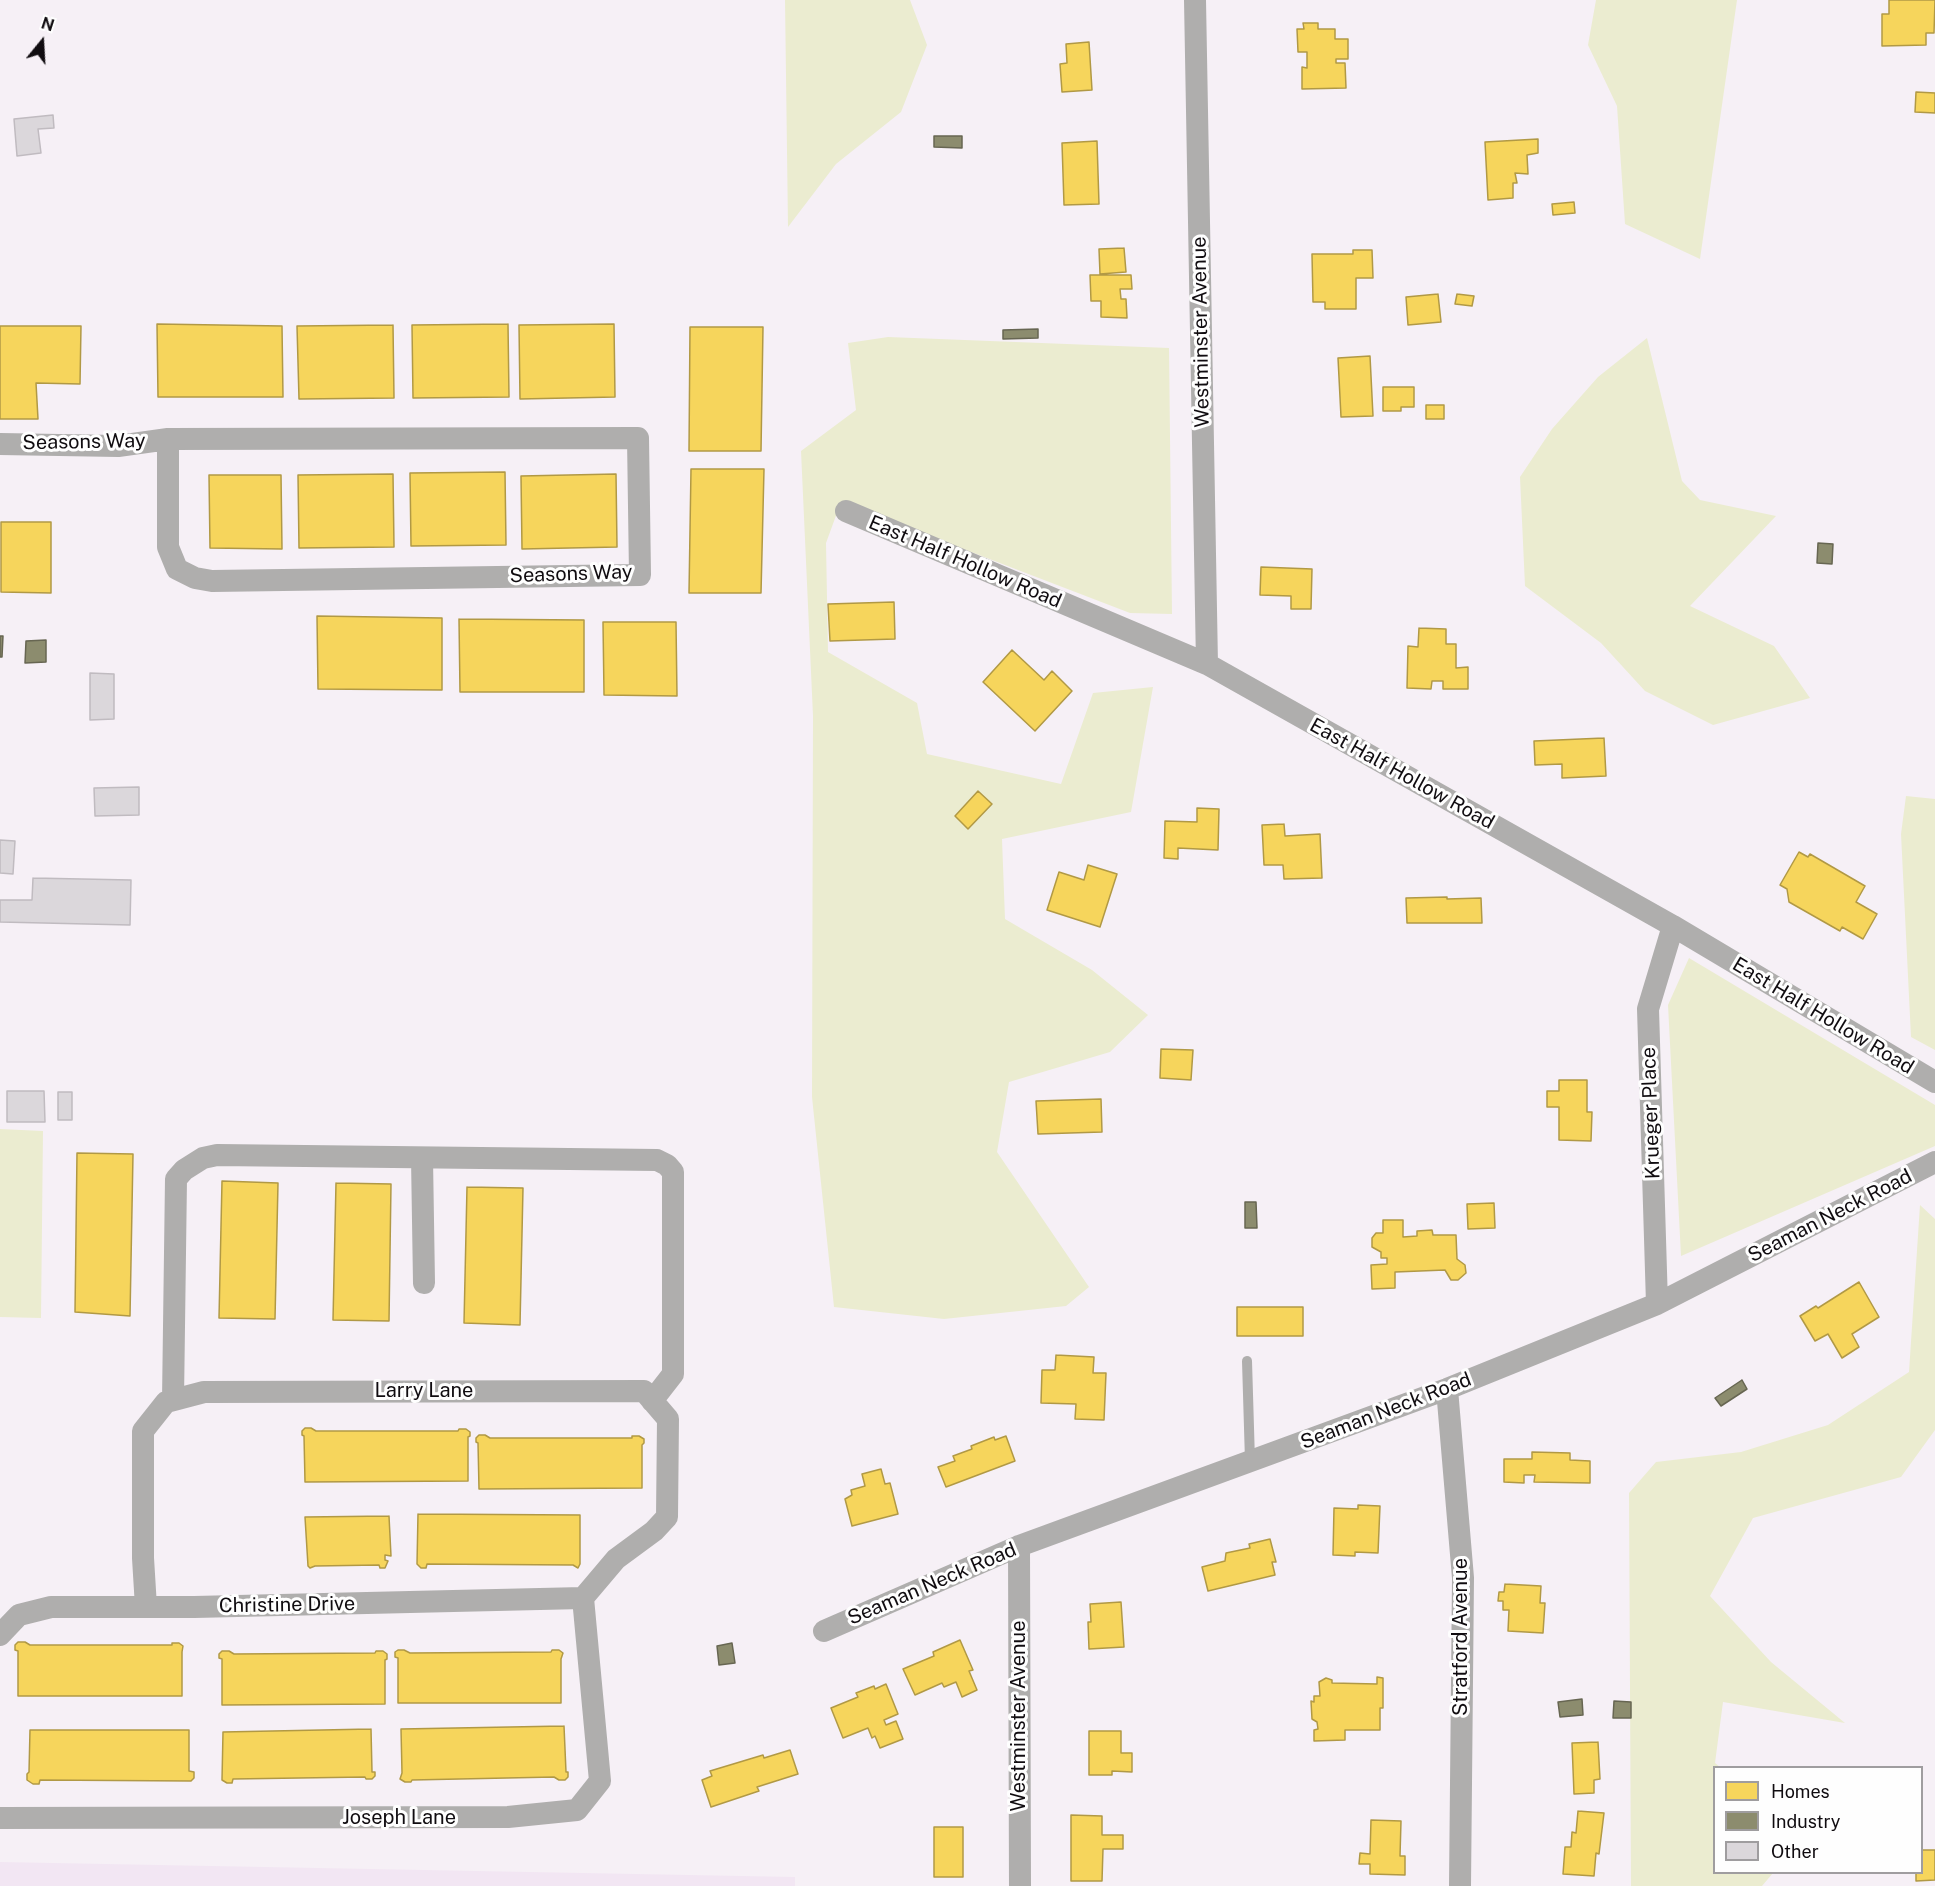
<!DOCTYPE html>
<style>
body{margin:0}
#map{position:relative;width:1935px;height:1886px;overflow:hidden;background:#f6f0f6;font-family:"Public Sans",sans-serif}
canvas{display:block}
.legend{position:absolute;left:1713px;top:1766px;width:210px;height:108px;box-sizing:border-box;background:#fefefe;border:2px solid #9f9d9f;margin:0;padding:8px 10px;list-style:none;font-size:18px;color:#100c10}
.legend li{display:flex;align-items:center;gap:12px;height:30px}
.legend b{width:30px;border:2px solid #9f9d9f}
.north{position:absolute;left:12px;top:12px;width:60px;height:60px;-webkit-text-stroke:4px #fefefe;paint-order:stroke;rotate:18deg;font-size:16px;font-weight:700;line-height:24px;text-align:center;color:#100c10}
.north::after{content:'';display:block;margin:auto;width:21px;height:27px;background:#100c10;clip-path:polygon(50% 0,100% 100%,50% 72%,0 100%)}
</style>
<div id="map">
<canvas width="1935" height="1886"></canvas>
<ul class="legend">
<li><b style="height:16px;background:#f6d55c"></b>Homes</li>
<li><b style="height:16px;background:#8c8c6e"></b>Industry</li>
<li><b style="height:16px;background:#dbd7db"></b>Other</li>
</ul>
<div class="north">N</div>
</div>
<script>
const ctx = document.querySelector('canvas').getContext('2d');
ctx.lineJoin = 'round';
function fill(path, color) { ctx.fillStyle = color; ctx.fill(path, 'evenodd'); }
const poly = rows => new Path2D(rows.map(r => 'M' + r).join(''));
function stroke(path, color, width, dash) { ctx.strokeStyle = color; ctx.lineWidth = width; ctx.lineCap = dash ? 'butt' : 'round'; ctx.setLineDash(dash || []); ctx.stroke(path); }
function drawText(font, color, halo, rows, align = 'center') {
  ctx.font = font + ' "Public Sans",sans-serif'; ctx.lineWidth = 6; ctx.setLineDash([]); ctx.textBaseline = 'middle'; ctx.strokeStyle = halo; ctx.fillStyle = color; for (const [text, x, y, turn = 0] of rows) {
    ctx.save(); ctx.translate(x, y); ctx.rotate((+turn || 0) * Math.PI / 180); ctx.textAlign = isNaN(turn) ? turn : align; if (halo) ctx.strokeText(text, 0, 0); ctx.fillText(text, 0, 0); ctx.restore();
  }
}
const built = poly([
 [0,1862,795,1877,795,1886,0,1886]
]);
const green = poly([
 [785,0,910,0,927,45,901,112,836,164,788,227],
 [1596,0,1737,0,1700,259,1625,224,1617,106,1588,45],
 [888,337,1169,348,1172,614,1130,613,841,502,826,543,828,652,917,703,927,754,1061,784,1093,693,1153,687,1131,812,1002,839,1005,919,1092,970,1148,1015,1110,1052,1009,1082,997,1152,1089,1287,1066,1306,944,1319,834,1307,812,1097,813,716,801,451,856,410,848,343],
 [1647,338,1682,481,1700,500,1776,516,1690,606,1774,646,1810,698,1713,725,1645,691,1601,643,1525,586,1520,477,1552,429,1598,377],
 [1906,796,1935,799,1935,1050,1911,1037,1901,834],
 [1689,958,1935,1105,1935,1146,1681,1256,1668,1005],
 [0,1129,43,1131,41,1318,0,1317],
 [1920,1205,1935,1219,1935,1430,1901,1477,1753,1518,1710,1596,1771,1662,1845,1723,1723,1702,1715,1763,1720,1767,1714,1768,1714,1872,1773,1873,1762,1886,1631,1886,1629,1493,1656,1462,1741,1452,1828,1425,1909,1372]
]);
const homes = poly([
 [1889,0,1935,0,1934,33,1926,33,1926,45,1882,46,1882,14,1889,14,1889,0],
 [1303,23,1318,23,1318,29,1335,29,1335,39,1348,39,1348,59,1336,59,1336,63,1345,63,1346,88,1302,89,1302,67,1307,68,1307,52,1298,52,1297,29,1304,29,1303,23],
 [1089,42,1092,90,1062,92,1060,64,1067,63,1066,44,1089,42],
 [1916,92,1935,93,1935,113,1915,112,1916,92],
 [1538,139,1538,153,1527,155,1528,174,1515,173,1517,183,1513,183,1513,198,1488,200,1485,142,1538,139],
 [1097,141,1099,204,1064,205,1062,143,1097,141],
 [1574,202,1575,213,1553,215,1552,204,1574,202],
 [1124,248,1126,272,1100,274,1099,249,1124,248],
 [1353,250,1372,250,1373,278,1356,278,1356,309,1325,309,1325,302,1313,302,1312,254,1353,254,1353,250],
 [1090,275,1131,275,1132,289,1120,289,1121,299,1126,299,1127,318,1101,317,1101,301,1091,301,1090,275],
 [1438,294,1441,322,1408,325,1406,297,1438,294],
 [1457,294,1474,296,1472,306,1455,304,1457,294],
 [157,324,282,326,283,397,158,397,157,324],
 [508,324,509,397,413,398,412,325,508,324],
 [614,324,615,397,520,399,519,325,614,324],
 [393,325,394,398,299,399,297,326,393,325],
 [0,326,81,326,80,384,36,383,38,419,0,419,0,326],
 [690,327,763,327,761,451,689,451,690,327],
 [1370,356,1373,416,1341,417,1338,358,1370,356],
 [1383,387,1414,387,1414,407,1401,407,1401,411,1383,411,1383,387],
 [1426,405,1444,405,1444,419,1426,419,1426,405],
 [691,469,764,469,761,593,689,593,691,469],
 [505,472,506,545,411,546,410,473,505,472],
 [393,474,394,547,299,548,298,475,393,474],
 [616,474,617,547,522,549,521,476,616,474],
 [209,475,281,475,282,549,210,548,209,475],
 [1,522,51,522,51,593,1,592,1,522],
 [1261,567,1312,569,1311,609,1291,609,1291,596,1260,595,1261,567],
 [894,602,895,639,830,641,828,604,894,602],
 [317,616,442,618,442,690,318,689,317,616],
 [459,619,584,620,584,692,460,692,459,619],
 [603,622,676,622,677,696,604,695,603,622],
 [1419,628,1446,629,1446,644,1456,644,1456,668,1468,667,1468,689,1443,689,1443,681,1432,681,1431,689,1407,688,1408,646,1418,647,1419,628],
 [1012,650,1044,680,1052,671,1072,691,1035,731,983,682,1012,650],
 [1604,738,1606,776,1562,778,1562,764,1535,765,1534,741,1604,738],
 [978,791,992,804,968,829,955,816,978,791],
 [1197,808,1219,809,1218,850,1178,848,1178,859,1164,858,1165,821,1197,822,1197,808],
 [1284,824,1285,836,1320,834,1322,878,1284,879,1283,865,1264,865,1262,825,1284,824],
 [1799,852,1808,857,1810,854,1865,886,1856,902,1877,914,1863,939,1842,927,1840,931,1789,902,1787,889,1780,885,1799,852],
 [1088,865,1117,874,1100,927,1047,910,1059,872,1084,880,1088,865],
 [1447,897,1447,899,1481,898,1482,923,1407,923,1406,898,1447,897],
 [1161,1049,1193,1050,1191,1080,1160,1078,1161,1049],
 [1559,1080,1587,1080,1587,1112,1592,1112,1591,1141,1559,1140,1559,1107,1547,1107,1547,1091,1559,1091,1559,1080],
 [1101,1099,1102,1132,1038,1134,1036,1101,1101,1099],
 [77,1153,133,1154,130,1316,75,1312,77,1153],
 [222,1181,278,1183,275,1319,219,1318,222,1181],
 [336,1183,391,1184,389,1321,333,1320,336,1183],
 [467,1187,523,1188,520,1325,464,1323,467,1187],
 [1494,1203,1495,1228,1468,1229,1467,1204,1494,1203],
 [1383,1220,1403,1220,1403,1237,1417,1236,1417,1231,1432,1230,1433,1235,1456,1235,1457,1259,1465,1265,1466,1273,1458,1280,1451,1280,1445,1270,1395,1272,1395,1288,1372,1289,1371,1265,1387,1264,1387,1258,1381,1258,1381,1252,1372,1247,1372,1238,1376,1233,1383,1233,1383,1220],
 [1859,1282,1879,1317,1852,1334,1859,1347,1842,1358,1828,1334,1815,1341,1800,1316,1816,1306,1818,1308,1859,1282],
 [1237,1307,1303,1307,1303,1336,1237,1336,1237,1307],
 [1056,1355,1094,1357,1093,1373,1106,1373,1104,1420,1075,1419,1076,1404,1041,1403,1042,1370,1055,1370,1056,1355],
 [305,1428,311,1428,316,1431,458,1431,459,1429,466,1429,470,1432,470,1436,468,1437,468,1481,305,1482,304,1436,302,1435,302,1431,305,1428],
 [479,1435,485,1435,490,1438,632,1438,632,1436,639,1436,644,1439,644,1443,642,1445,642,1488,479,1489,478,1443,476,1442,476,1438,479,1435],
 [1006,1436,1015,1461,946,1487,938,1467,955,1461,953,1456,972,1449,971,1446,994,1437,995,1440,1006,1436],
 [1532,1452,1570,1453,1570,1460,1590,1461,1590,1483,1534,1482,1535,1475,1524,1475,1524,1483,1504,1482,1504,1459,1532,1459,1532,1452],
 [881,1469,885,1484,890,1483,898,1514,852,1526,845,1499,852,1495,851,1490,865,1486,862,1474,881,1469],
 [1358,1505,1380,1506,1378,1553,1355,1552,1355,1556,1333,1555,1334,1508,1358,1509,1358,1505],
 [418,1514,580,1515,580,1564,578,1568,573,1565,427,1564,426,1568,421,1568,417,1564,418,1514],
 [389,1516,391,1556,385,1555,385,1560,388,1561,385,1568,380,1568,379,1565,315,1566,310,1568,308,1566,305,1517,389,1516],
 [1270,1539,1276,1562,1272,1562,1275,1575,1208,1591,1202,1567,1225,1561,1226,1553,1250,1548,1249,1544,1270,1539],
 [1505,1584,1541,1586,1540,1603,1545,1603,1543,1633,1508,1631,1509,1610,1503,1610,1503,1601,1498,1601,1499,1592,1504,1592,1505,1584],
 [1121,1602,1124,1647,1089,1649,1088,1622,1091,1622,1090,1604,1121,1602],
 [960,1640,973,1670,969,1671,977,1690,962,1697,956,1682,944,1687,942,1683,915,1695,903,1669,934,1656,933,1652,960,1640],
 [18,1642,25,1642,30,1645,172,1645,172,1643,179,1643,183,1646,182,1652,182,1696,18,1696,18,1651,15,1650,15,1645,18,1642],
 [398,1650,404,1650,410,1653,551,1652,552,1650,559,1650,563,1653,561,1659,561,1703,398,1703,398,1658,395,1657,395,1652,398,1650],
 [222,1651,229,1651,234,1654,375,1653,376,1651,383,1651,387,1654,387,1659,385,1660,385,1704,222,1705,222,1659,219,1658,219,1654,222,1651],
 [1377,1677,1383,1678,1383,1708,1380,1708,1380,1730,1345,1730,1345,1740,1314,1741,1314,1730,1318,1729,1317,1722,1312,1719,1311,1701,1314,1702,1314,1696,1320,1696,1319,1682,1326,1678,1332,1680,1332,1683,1377,1684,1377,1677],
 [886,1684,898,1714,884,1720,886,1725,896,1721,903,1739,880,1748,875,1736,872,1738,868,1728,843,1738,831,1708,858,1697,856,1693,874,1686,875,1689,886,1684],
 [564,1726,566,1772,568,1772,568,1777,565,1780,559,1780,554,1777,412,1780,411,1782,405,1782,400,1779,402,1773,401,1729,564,1726],
 [371,1729,372,1772,375,1772,375,1776,372,1779,366,1779,365,1777,233,1779,232,1783,227,1783,222,1780,223,1732,371,1729],
 [30,1730,189,1730,189,1771,194,1772,194,1778,191,1781,40,1780,39,1784,33,1784,27,1780,27,1774,29,1772,30,1730],
 [1089,1731,1121,1731,1121,1753,1132,1753,1132,1772,1112,1771,1112,1775,1089,1775,1089,1731],
 [1598,1742,1600,1779,1594,1780,1594,1793,1574,1794,1572,1743,1598,1742],
 [790,1750,798,1774,757,1787,759,1791,711,1807,702,1780,712,1776,710,1771,763,1755,764,1758,790,1750],
 [1578,1811,1604,1813,1599,1854,1596,1853,1594,1876,1563,1874,1565,1847,1571,1847,1572,1832,1576,1833,1578,1811],
 [1071,1815,1102,1816,1102,1835,1123,1835,1123,1849,1103,1849,1102,1881,1071,1881,1071,1815],
 [1371,1820,1401,1821,1400,1856,1405,1856,1405,1875,1370,1874,1370,1864,1359,1864,1360,1853,1370,1854,1371,1820],
 [934,1827,963,1827,963,1877,934,1877,934,1827],
 [1922,1850,1935,1850,1935,1880,1916,1881,1916,1872,1922,1872,1922,1850]
]);
const industry = poly([
 [934,136,962,136,962,148,934,147,934,136],
 [1038,329,1038,338,1003,339,1003,330,1038,329],
 [1818,543,1833,544,1832,564,1817,563,1818,543],
 [0,636,3,636,2,657,0,657,0,636],
 [46,640,46,662,25,663,26,641,46,640],
 [1245,1202,1256,1202,1257,1228,1245,1228,1245,1202],
 [1742,1380,1747,1389,1721,1406,1715,1398,1742,1380],
 [732,1643,735,1663,719,1665,717,1646,732,1643],
 [1582,1699,1583,1715,1560,1717,1558,1702,1582,1699],
 [1614,1701,1631,1702,1631,1718,1613,1718,1614,1701]
]);
const building = poly([
 [53,115,54,128,38,129,41,153,17,156,14,119,53,115],
 [90,673,114,674,114,719,90,720,90,673],
 [139,787,139,815,95,816,94,788,139,787],
 [0,840,15,841,13,874,0,873,0,840],
 [33,878,131,880,130,925,0,922,0,900,32,900,33,878],
 [7,1091,44,1091,45,1122,7,1122,7,1091],
 [58,1092,72,1092,72,1120,58,1120,58,1092]
]);
const service = poly([
 [1247,1361,1250,1461]
]);
const minor = poly([
 [1195,0,1207,664],
 [0,444,118,446,168,439,638,438,640,575,212,581,195,578,177,569,168,547,168,439],
 [846,511,1207,664,1673,926,1935,1082],
 [422,1158,424,1283],
 [1657,1304,1648,1009,1673,926],
 [1447,1389,1463,1578,1460,1886],
 [173,1400,176,1179,184,1170,203,1158,217,1155,657,1160,667,1165,673,1172,673,1374,652,1401],
 [1019,1546,1020,1886],
 [146,1607,143,1558,143,1431,166,1402,204,1392,644,1391,668,1419,667,1517,654,1531,616,1559,583,1598],
 [824,1631,1019,1546,1447,1389,1657,1304,1935,1162],
 [0,1635,19,1615,51,1607,194,1607,583,1598],
 [0,1818,508,1817,577,1810,600,1781,583,1598]
]);
const streetNames = [
 ["Westminster Avenue",1201,332,-91],
 ["Seasons Way",84,442,-1],
 ["East Half Hollow Road",965,562,23],
 ["Seasons Way",571,574,-2],
 ["East Half Hollow Road",1402,774,29],
 ["East Half Hollow Road",1823,1016,31],
 ["Krueger Place",1651,1113,-92],
 ["Seaman Neck Road",1830,1216,-27],
 ["Larry Lane",424,1391],
 ["Seaman Neck Road",1386,1411,-21],
 ["Seaman Neck Road",932,1584,-23],
 ["Christine Drive",287,1605,-1],
 ["Stratford Avenue",1461,1637,-90],
 ["Westminster Avenue",1019,1716,-90],
 ["Joseph Lane",399,1818]
];
fill(built, '#f2e6f3');
fill(green, '#ebecd0');
fill(homes, '#f6d55c');
stroke(homes, '#b19945', 1.5);
fill(industry, '#8c8c6e');
stroke(industry, '#676652', 1.5);
fill(building, '#dbd7db');
stroke(building, '#c0bbc0', 1.5);
stroke(service, '#afaead', 10);
stroke(minor, '#afaead', 22);
drawText('20px', '#100c10', '#fefefe', streetNames);
</script>
